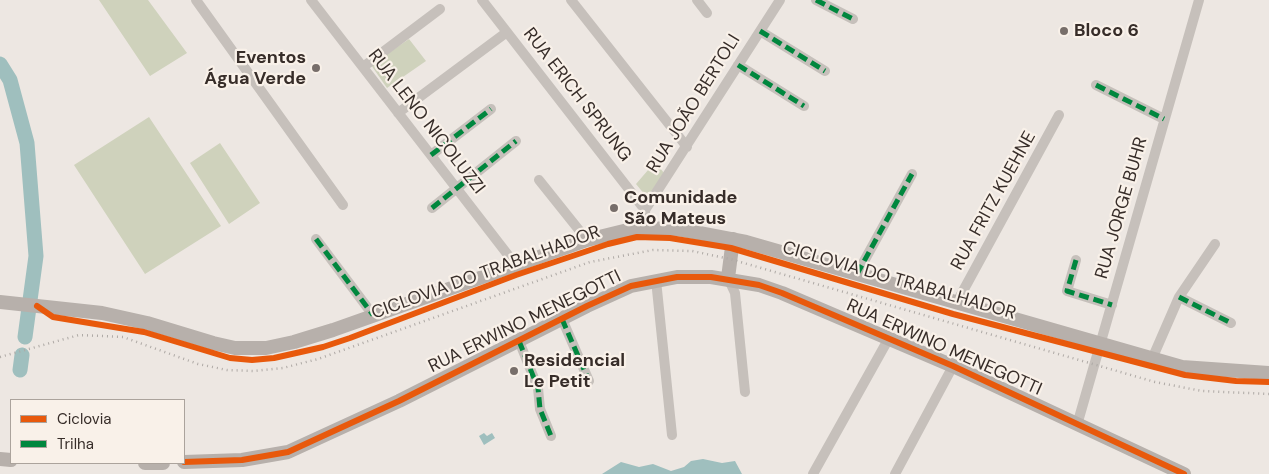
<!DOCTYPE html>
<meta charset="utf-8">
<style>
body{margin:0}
#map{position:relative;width:1269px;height:474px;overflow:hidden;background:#ede7e2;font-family:"DM Sans",sans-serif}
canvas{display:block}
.legend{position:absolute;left:10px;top:399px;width:175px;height:65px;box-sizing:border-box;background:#f9f1e9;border:1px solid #aba39c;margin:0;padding:6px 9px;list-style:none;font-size:15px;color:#372d29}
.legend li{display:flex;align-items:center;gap:10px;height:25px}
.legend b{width:25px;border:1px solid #aba39c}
</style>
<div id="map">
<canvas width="1269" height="474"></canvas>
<ul class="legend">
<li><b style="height:6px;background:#e8590c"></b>Ciclovia</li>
<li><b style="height:6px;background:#00873e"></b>Trilha</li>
</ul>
</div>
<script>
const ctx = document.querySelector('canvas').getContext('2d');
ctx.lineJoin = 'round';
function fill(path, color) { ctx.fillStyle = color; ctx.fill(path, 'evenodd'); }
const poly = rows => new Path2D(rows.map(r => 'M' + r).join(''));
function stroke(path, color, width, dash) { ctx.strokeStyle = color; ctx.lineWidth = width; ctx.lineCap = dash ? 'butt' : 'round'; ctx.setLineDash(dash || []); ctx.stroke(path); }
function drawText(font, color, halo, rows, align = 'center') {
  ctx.font = font + ' "DM Sans",sans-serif'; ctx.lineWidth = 4.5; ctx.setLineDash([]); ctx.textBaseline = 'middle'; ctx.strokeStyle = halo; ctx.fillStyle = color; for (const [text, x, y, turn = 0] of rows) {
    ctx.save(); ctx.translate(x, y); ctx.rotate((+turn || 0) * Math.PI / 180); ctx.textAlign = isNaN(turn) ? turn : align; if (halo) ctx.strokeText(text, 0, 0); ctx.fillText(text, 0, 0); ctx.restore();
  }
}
const green = poly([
 [99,0,148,0,187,53,150,76],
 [409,39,426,61,387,88,371,65],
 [149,117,221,226,145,274,74,165],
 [220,143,260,203,229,224,190,163],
 [655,162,664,173,651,193,645,195,636,184]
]);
const water = poly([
 [484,433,487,436,492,433,495,438,484,445,479,436],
 [703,459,722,463,735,461,742,474,602,474,621,462,639,467,653,464,671,471,684,467,691,461]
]);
const river = poly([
 [0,64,10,80,27,143,36,256,25,337],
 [20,370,22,355]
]);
const street = poly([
 [196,0,343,205],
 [311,0,515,264],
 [482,0,645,210],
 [571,0,687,147],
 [697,0,707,13],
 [816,0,853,19],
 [760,31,825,71],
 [738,65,804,106],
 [363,67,440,9],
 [1096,85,1164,119],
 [398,113,507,32],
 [431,155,491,109],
 [539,180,587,240],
 [432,208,516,141],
 [646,227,645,210,780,0],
 [316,239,373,315],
 [1076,260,1067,291,1112,305],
 [857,274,912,174],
 [728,278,735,293,745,392],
 [656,280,672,435],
 [1179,297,1231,323],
 [957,302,1059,115],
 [562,319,589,381],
 [519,341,538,388,540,409,551,436],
 [1152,359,1179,297,1215,244],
 [1077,425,1199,0],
 [813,474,889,338],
 [895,474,953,366]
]);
const secondary = poly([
 [728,278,733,239],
 [0,302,102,313,147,323,213,343,235,348,266,348,294,342,333,330,587,240,636,228,678,229,746,242,1182,367,1269,373],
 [0,459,11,460],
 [184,462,242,460,288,452,399,401,587,306,631,286,677,277,711,277,759,285,782,293,953,366,1184,474],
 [145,463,163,463]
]);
const rail = poly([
 [0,357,79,335,123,337,198,364,227,370,253,371,283,368,318,359,590,262,653,250,692,251,730,259,1155,382,1202,391,1269,394]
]);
const quiet = poly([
 [816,0,853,19],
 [760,31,825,71],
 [738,65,804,106],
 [1096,85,1164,119],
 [431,155,491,109],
 [432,208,516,141],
 [316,239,373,315],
 [1076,260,1067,291,1112,305],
 [857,274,912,174],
 [1179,297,1231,323],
 [562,319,589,381],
 [519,341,538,388,540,409,551,436]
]);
const cycleway = poly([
 [37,306,53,317,144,332,230,358,252,360,274,358,323,347,350,338,516,275,608,244,637,237,670,238,731,248,953,314,1185,375,1236,381,1269,382],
 [184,462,242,460,288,452,399,401,587,306,631,286,677,277,711,277,759,285,782,293,953,366,1184,474]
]);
const markers = [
 [1064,31,5,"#776e6a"],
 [316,68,5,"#776e6a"],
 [614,208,5,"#776e6a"],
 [514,371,5,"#776e6a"]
];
const poiNames = [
 ["Bloco 6",1074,31],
 ["Eventos",306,58,"right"],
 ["Água Verde",306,79,"right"],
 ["Comunidade",624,198],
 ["São Mateus",624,219],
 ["Residencial",524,361],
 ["Le Petit",524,382]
];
const streetNames = [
 ["RUA ERICH SPRUNG",577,95,52],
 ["RUA JOÃO BERTOLI",694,104,-58],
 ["RUA LENO NICOLUZZI",426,122,52],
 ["RUA FRITZ KUEHNE",994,201,-61],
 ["RUA JORGE BUHR",1122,208,-74],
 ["CICLOVIA DO TRABALHADOR",486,273,-20],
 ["CICLOVIA DO TRABALHADOR",899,281,16],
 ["RUA ERWINO MENEGOTTI",525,322,-26],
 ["RUA ERWINO MENEGOTTI",944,348,24]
];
fill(green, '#cfd2bc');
fill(water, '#9fbfbe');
stroke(river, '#9fbfbe', 15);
stroke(street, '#c6c0bb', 10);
stroke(secondary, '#b7b0ab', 14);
stroke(rail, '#aea9a5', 2.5, [1, 4]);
stroke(quiet, '#00873e', 5, [10, 5]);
stroke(cycleway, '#e8590c', 6);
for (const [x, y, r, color] of markers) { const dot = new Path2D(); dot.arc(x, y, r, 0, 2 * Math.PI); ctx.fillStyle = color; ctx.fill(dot); stroke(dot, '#f9f1e9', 2); }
drawText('bold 18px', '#372d29', '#f9f1e9', poiNames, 'left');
drawText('18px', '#372d29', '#f9f1e9', streetNames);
</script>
